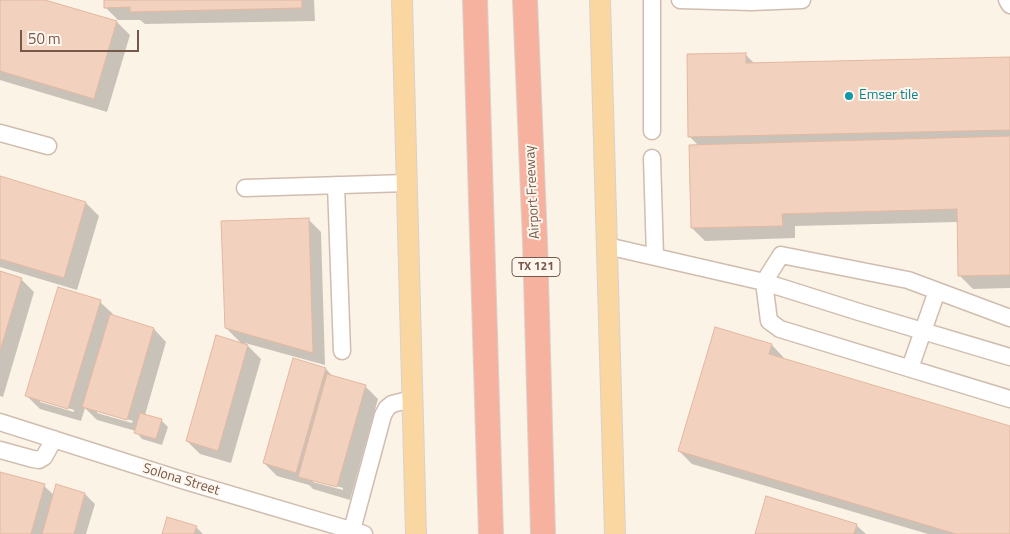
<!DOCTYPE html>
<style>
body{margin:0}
#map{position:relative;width:1010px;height:534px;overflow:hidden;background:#fcf3e7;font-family:"Titillium Web",sans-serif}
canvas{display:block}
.scale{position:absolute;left:20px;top:30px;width:119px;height:22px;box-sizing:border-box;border:2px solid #76594b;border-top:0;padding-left:6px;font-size:15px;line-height:18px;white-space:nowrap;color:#76594b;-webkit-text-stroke:4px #fff7ed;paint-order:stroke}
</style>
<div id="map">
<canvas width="1010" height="534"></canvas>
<div class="scale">50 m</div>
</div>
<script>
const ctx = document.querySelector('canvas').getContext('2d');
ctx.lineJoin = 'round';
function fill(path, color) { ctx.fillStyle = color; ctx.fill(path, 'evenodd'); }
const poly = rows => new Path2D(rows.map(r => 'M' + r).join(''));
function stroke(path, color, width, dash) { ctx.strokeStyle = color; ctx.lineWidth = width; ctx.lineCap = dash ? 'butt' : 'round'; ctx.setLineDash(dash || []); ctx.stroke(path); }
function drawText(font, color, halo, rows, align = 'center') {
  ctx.font = font + ' "Titillium Web",sans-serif'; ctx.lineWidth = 4; ctx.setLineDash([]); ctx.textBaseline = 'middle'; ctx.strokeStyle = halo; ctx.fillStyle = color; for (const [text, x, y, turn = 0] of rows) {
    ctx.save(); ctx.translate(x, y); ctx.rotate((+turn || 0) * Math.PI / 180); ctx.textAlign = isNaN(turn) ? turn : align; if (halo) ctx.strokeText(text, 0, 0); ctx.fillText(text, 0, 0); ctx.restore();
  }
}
const shadow = poly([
 [0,0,41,0,117,22,130,35,107,112,0,80],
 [105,0,314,0,315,21,145,24,140,20,118,20,105,7],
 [745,54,755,64,1010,58,1010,288,973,289,960,276,958,222,795,226,795,238,705,241,692,228,699,146,690,137],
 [0,178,86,203,99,216,77,290,0,267],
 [308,219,321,232,325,365,245,343,261,359,231,463,200,454,187,441,242,344,226,328],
 [0,273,21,279,34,292,3,397,0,396],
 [100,302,113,314,113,317,154,329,166,342,145,415,161,420,168,427,162,445,142,439,136,432,136,431,97,420,85,408,81,421,40,409,27,396],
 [40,399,74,410,74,412,40,402],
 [97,410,133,421,132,423,97,413],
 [772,345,784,358,784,360,1010,427,1010,534,928,534,692,464,679,451],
 [294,360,326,369,334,378,365,386,378,399,350,500,313,489,309,485,277,476,264,463],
 [313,479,343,488,343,490,313,482],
 [0,473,44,486,54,495,85,494,95,504,86,534,0,534],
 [856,525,866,534,756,534],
 [196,527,203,534,163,534]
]);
const building = poly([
 [0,0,45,0,117,21,94,99,0,71,0,0],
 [104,0,302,0,302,8,130,12,130,7,104,8,104,0],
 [746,53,746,63,1010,57,1010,130,688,137,687,54,746,53],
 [1010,136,1010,275,958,276,957,209,782,214,783,226,691,228,689,145,1010,136],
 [0,176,86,202,64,278,0,259,0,176],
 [309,218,313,353,225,328,221,221,309,218],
 [0,271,22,278,0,351,0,271],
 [58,287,101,300,68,409,25,396,58,287],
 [110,314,154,328,127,420,82,407,110,314],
 [715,327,772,344,769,354,1010,426,1010,534,956,534,678,451,715,327],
 [216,335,248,345,218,451,186,441,216,335],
 [293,358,326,368,296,473,263,463,293,358],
 [327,374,366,385,337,487,298,477,327,374],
 [140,413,162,419,156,439,134,433,140,413],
 [0,472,45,484,31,534,0,534,0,472],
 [56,484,85,493,74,534,42,534,56,484],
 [766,496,857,524,854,534,755,534,766,496],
 [167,517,197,526,194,534,162,534,167,517]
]);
const minor = poly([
 [680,0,751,2,802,0],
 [1007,0,1010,5],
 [652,131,652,0],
 [0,133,48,146],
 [652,158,655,256],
 [336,185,342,351],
 [245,188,407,183],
 [607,246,764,282,781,255,908,280,1010,318],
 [1010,357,859,312,764,282,769,321,780,329,1010,399],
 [910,368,937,291],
 [0,422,185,481,364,534],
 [0,450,33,459,39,460,44,457,54,439],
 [352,530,383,415,387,408,392,404,412,399]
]);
const major = poly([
 [402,0,416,534],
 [600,0,615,534]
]);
const highway = poly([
 [475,0,491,534],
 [525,0,535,242,543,534]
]);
const markers = [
 [849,96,5,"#0f9aa8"]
];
const shields = [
 [536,267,48]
];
const shieldNames = [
 ["TX 121",536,267]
];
const cultureNames = [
 ["Emser tile",859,96]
];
const streetNames = [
 ["Airport Freeway",533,192,-93],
 ["Solona Street",181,480,17]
];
fill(shadow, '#0003');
fill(building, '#f2d1bf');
stroke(building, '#e4b79f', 1);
stroke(minor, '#d0bdaf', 19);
stroke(major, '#d9d1cd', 22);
stroke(highway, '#d9d1cd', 26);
stroke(minor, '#fff', 16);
stroke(major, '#fad6a0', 20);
stroke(highway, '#f6b29e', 24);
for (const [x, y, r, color] of markers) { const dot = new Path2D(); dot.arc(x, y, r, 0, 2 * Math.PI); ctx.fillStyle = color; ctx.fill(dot); stroke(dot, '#fff7ed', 2); }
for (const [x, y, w] of shields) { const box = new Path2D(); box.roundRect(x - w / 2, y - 9.5, w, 19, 4); ctx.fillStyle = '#fff7ed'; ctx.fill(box); stroke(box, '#76594b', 1); }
drawText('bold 12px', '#76594b', null, shieldNames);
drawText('14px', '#0d838f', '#fff7ed', cultureNames, 'left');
drawText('14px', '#76594b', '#fff7ed', streetNames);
</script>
